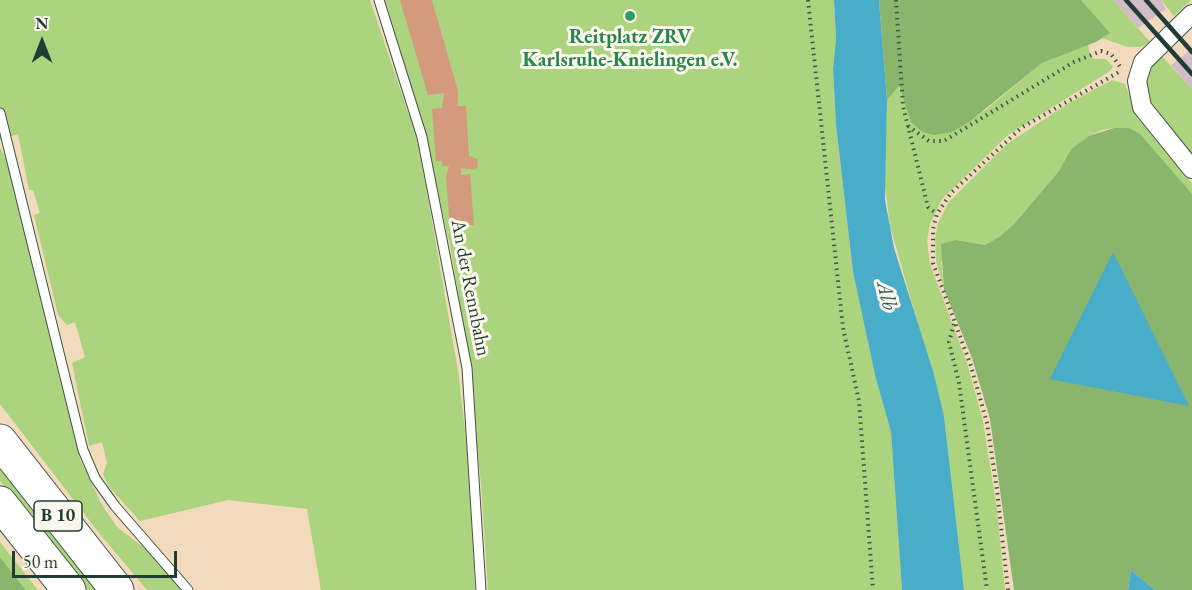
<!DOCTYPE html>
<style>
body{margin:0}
#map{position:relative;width:1192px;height:590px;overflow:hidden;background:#f2dbbc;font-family:"EB Garamond",serif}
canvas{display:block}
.north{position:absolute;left:12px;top:12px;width:60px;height:60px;-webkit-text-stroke:4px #fbf7ec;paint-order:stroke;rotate:0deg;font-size:16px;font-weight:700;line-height:24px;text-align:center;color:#1f3d34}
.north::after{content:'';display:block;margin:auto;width:21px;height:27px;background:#1f3d34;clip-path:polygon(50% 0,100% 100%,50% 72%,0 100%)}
.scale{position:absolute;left:12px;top:551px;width:165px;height:27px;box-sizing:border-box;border:3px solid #1f3d34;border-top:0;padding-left:8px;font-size:18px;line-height:21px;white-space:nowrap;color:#1f3d34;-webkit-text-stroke:4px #fbf7ec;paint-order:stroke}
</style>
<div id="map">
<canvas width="1192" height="590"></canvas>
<div class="north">N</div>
<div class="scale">50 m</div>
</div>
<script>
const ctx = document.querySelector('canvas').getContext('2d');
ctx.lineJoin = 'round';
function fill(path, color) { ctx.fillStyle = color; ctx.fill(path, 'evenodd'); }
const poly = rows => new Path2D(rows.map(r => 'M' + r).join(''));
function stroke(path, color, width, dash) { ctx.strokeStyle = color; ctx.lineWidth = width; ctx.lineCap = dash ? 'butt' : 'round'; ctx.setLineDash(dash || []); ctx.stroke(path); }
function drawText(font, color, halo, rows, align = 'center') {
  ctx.font = font + ' "EB Garamond",serif'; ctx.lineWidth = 6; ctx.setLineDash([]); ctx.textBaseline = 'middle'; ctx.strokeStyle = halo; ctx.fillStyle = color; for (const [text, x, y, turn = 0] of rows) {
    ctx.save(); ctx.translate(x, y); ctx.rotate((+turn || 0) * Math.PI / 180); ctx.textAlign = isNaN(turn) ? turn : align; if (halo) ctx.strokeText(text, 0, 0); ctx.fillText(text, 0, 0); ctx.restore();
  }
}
const industrial = poly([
 [1113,0,1161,0,1166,9,1138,28],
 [1192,49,1192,89,1171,65]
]);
const green = poly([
 [0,0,370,0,416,136,426,187,458,371,469,463,475,590,321,590,307,509,228,500,140,521,109,487,103,474,107,463,102,442,89,446,72,363,85,357,75,322,67,325,58,315,34,215,40,213,33,190,29,190,18,134,0,140],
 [385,0,834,0,836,39,833,69,836,125,853,272,875,375,891,432,902,590,488,590,481,484,466,342,451,251,427,142],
 [1081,0,1113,0,1150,42,1141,47,1127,47,1102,38,1109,33],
 [1161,0,1191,0,1174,16],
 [1088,44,1090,56,1094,59,1106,59,1113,67,1110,71,1008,135,942,199,930,224,927,241,930,264,967,363,983,421,997,510,1005,590,964,590,944,416,890,226,885,186,887,100,898,86,912,122,952,132,987,109,1042,63],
 [1160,54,1192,89,1192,156,1150,106,1144,81,1147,71],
 [1112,80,1125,84,1136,113,1192,183,1192,194,1114,128,1102,130,1089,136,1071,149,1059,171,1014,224,999,237,985,245,956,240,941,262,944,289,936,261,935,238,938,223,949,202,1007,144,1069,103],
 [0,148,6,158,18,198,80,459,102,505,117,527,147,550,182,590,147,590,99,533,0,404],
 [0,468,98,590,87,590,0,481],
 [0,542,38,590,26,590,21,584,0,557]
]);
const forest = poly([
 [879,0,1081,0,1110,33,1096,42,1042,63,969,122,952,132,934,135,923,132,911,122,899,86,887,100],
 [1114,128,1129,128,1140,134,1192,194,1192,590,1155,590,1131,570,1128,590,1014,590,990,419,972,358,944,289,941,244,956,240,985,245,999,237,1014,224,1059,171,1071,149,1089,136],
 [0,557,21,584,26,590,0,590]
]);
const water = poly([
 [834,0,879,0,887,100,885,200,894,248,933,371,944,416,964,590,902,590,891,432,875,375,853,272,836,125,833,69,836,39],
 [1113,252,1189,406,1050,379],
 [1131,570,1155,590,1128,590]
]);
const building = poly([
 [400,0,432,0,458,91,458,106,466,106,469,156,477,159,478,167,474,170,461,168,461,175,470,174,474,225,450,226,446,176,449,166,442,166,442,161,436,161,432,109,442,108,444,93,428,95]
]);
const path = poly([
 [808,0,843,328,859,401,873,590],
 [896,0,903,106,928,207,937,214],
 [908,126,929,141,944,141,1074,62,1101,51,1111,54,1121,68],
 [954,324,949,342,959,383,987,590],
 [1008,590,997,490,987,423,971,366,933,263,933,229,937,214,951,193,1021,128,1119,72]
]);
const lane = poly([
 [379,0,422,137,467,368,481,590],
 [0,113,83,450,95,478,115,506,188,590]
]);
const street = poly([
 [1192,14,1143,62,1137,81,1142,107,1192,169]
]);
const highway = poly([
 [0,441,117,590],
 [0,503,69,590]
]);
const rail = poly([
 [1126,0,1192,74],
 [1146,0,1192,52]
]);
const markers = [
 [630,16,6,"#2e9e5b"]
];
const shields = [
 [58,516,48]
];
const shieldNames = [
 ["B 10",58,516]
];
const leisureNames = [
 ["Reitplatz ZRV",630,38],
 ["Karlsruhe-Knielingen e.V.",630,61]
];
const streetNames = [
 ["An der Rennbahn",470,288,79]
];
const waterNames = [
 ["Alb",886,296,76]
];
fill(industrial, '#d2bdc6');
fill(green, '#acd37d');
fill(forest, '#89b56c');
fill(water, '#49acc9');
fill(building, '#d39a7d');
stroke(lane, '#3f5548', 11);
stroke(street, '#3f5548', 20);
stroke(highway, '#3f5548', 35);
stroke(path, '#3f5548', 4, [1.5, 4.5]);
stroke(lane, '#fff', 9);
stroke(street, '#fff', 18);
stroke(highway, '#fff', 33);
stroke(rail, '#1f3d34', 4.5);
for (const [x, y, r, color] of markers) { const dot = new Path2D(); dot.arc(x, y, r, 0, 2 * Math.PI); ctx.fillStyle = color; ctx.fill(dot); stroke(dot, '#fbf7ec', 2); }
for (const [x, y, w] of shields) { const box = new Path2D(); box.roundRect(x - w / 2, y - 15, w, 30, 4.5); ctx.fillStyle = '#fbf7ec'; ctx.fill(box); stroke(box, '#1f3d34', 1.5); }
drawText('bold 18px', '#1f3d34', null, shieldNames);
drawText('bold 20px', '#27864d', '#fbf7ec', leisureNames);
drawText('20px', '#1f3d34', '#fbf7ec', streetNames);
drawText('italic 21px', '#2c5e61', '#fbf7ec', waterNames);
</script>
